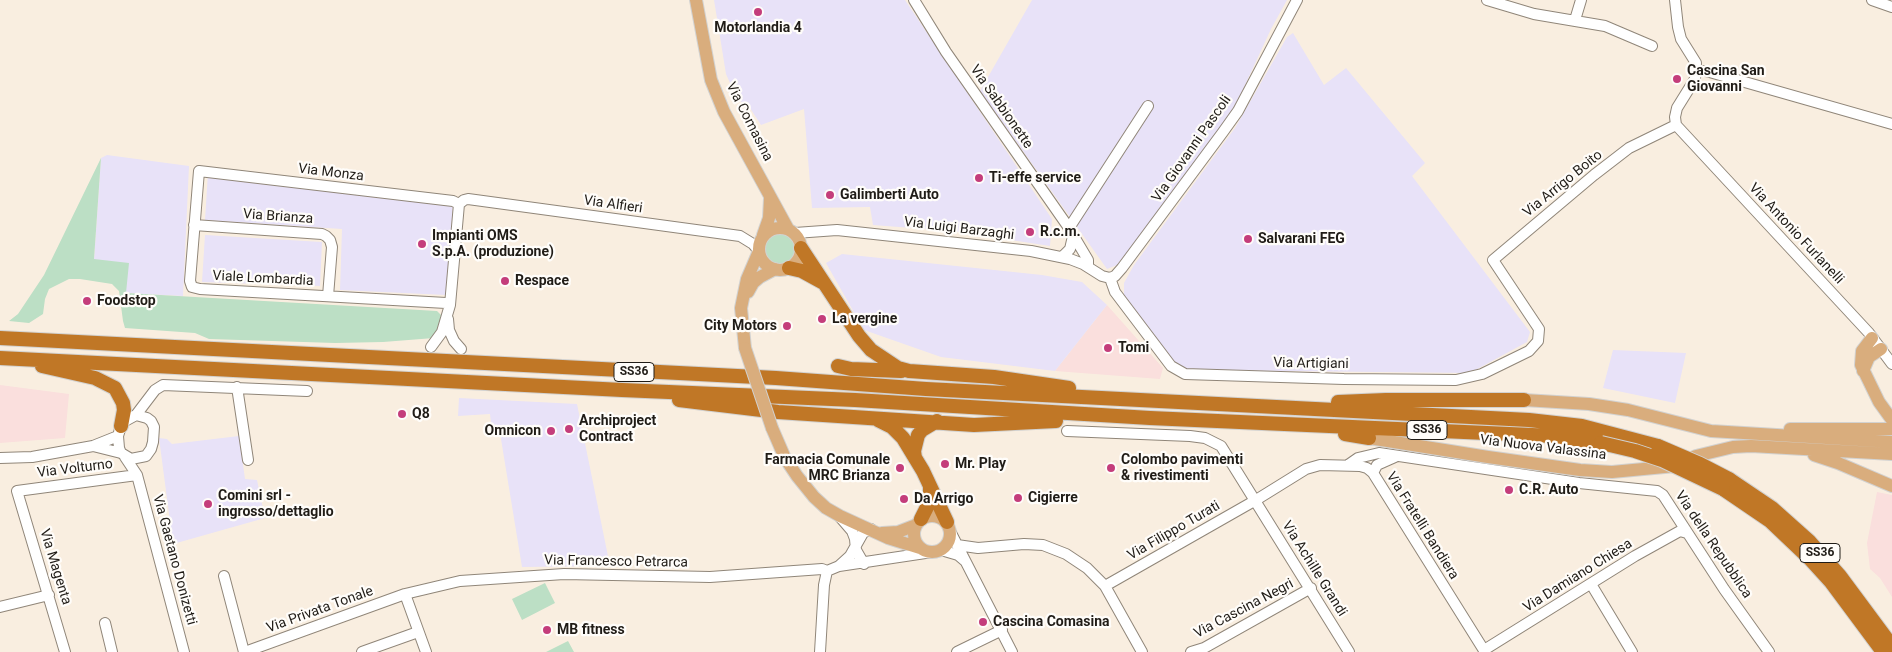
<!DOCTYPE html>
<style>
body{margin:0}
canvas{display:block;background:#f9eee0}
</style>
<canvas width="1892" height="652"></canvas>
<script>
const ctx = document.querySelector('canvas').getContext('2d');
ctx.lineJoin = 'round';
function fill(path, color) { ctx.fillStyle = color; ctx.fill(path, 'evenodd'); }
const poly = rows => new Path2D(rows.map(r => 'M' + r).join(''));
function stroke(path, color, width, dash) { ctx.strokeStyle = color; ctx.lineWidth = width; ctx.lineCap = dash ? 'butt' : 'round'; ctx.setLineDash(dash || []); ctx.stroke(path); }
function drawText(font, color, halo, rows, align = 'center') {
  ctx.font = font + ' Roboto,sans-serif'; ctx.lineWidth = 4.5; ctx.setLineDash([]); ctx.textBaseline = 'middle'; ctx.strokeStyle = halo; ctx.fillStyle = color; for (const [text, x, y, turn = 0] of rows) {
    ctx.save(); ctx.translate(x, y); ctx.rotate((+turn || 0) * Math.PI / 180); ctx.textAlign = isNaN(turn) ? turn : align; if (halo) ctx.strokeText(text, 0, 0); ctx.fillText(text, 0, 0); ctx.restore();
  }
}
const commercial = poly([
 [1107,305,1163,368,1160,379,1055,371],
 [0,385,69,394,65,438,0,443],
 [1877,492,1892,495,1892,597,1880,578,1870,569,1867,543]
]);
const industrial = poly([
 [714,0,905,0,1052,219,1050,246,952,231,873,225,870,207,812,208,804,109,761,125,750,108,737,99,726,74],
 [1032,0,1287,0,1271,29,1234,109,1195,165,1117,265,1107,269,980,91],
 [1293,33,1324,85,1346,68,1425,163,1412,176,1530,332,1527,342,1470,373,1190,370,1174,365,1124,303,1124,283,1134,265,1235,128,1287,37],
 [107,155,189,166,183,296,125,293,94,260,101,158],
 [208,173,453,205,446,295,340,290,342,229,205,220],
 [205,235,322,242,320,286,202,282],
 [842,254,1042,275,1082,282,1107,305,1055,371,941,357,864,330,826,263],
 [1613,350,1686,353,1675,403,1603,388],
 [459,398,577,404,610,566,522,567,500,433,492,432,490,414,458,416],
 [239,436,245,479,257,480,265,518,173,544,159,438,167,439,172,444]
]);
const green = poly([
 [101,158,94,259,129,263,126,293,437,311,441,315,438,331,434,338,383,342,335,343,209,339,195,333,125,328,123,321,119,291,112,284,80,279,69,279,49,289,45,299,43,314,29,323,9,321,18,314,44,275],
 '765 249a16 16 0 1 1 32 0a16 16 0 1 1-32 0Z',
 [545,583,555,603,522,620,512,599],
 [568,641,574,652,546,652]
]);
const minor = poly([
 [914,0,946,52,1069,228,1088,260,1088,267],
 [1487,0,1534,14,1605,26,1652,46],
 [1675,0,1678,27,1681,39,1696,63,1695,79,1677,108,1675,117,1676,125],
 [1872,0,1892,7],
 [1575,20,1581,0],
 [1696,71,1706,71,1892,124],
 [1676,125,1869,333,1892,364],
 [459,204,464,200,468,199,740,236,753,244,759,251],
 [194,225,322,234,326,236,330,240,332,247,328,296],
 [1069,228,1148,106],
 [795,233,837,230,1031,251,1070,259,1083,264,1102,276,1110,278],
 [1062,257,1070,249,1073,236],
 [1110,278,1115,292,1171,366,1185,374,1344,379,1456,380,1482,374,1529,351,1538,341,1539,329,1493,260,1594,175,1629,148,1676,125],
 [1110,278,1115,276,1122,268,1223,132,1238,111,1297,0],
 [450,305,446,303,200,289,192,287,190,281,199,171,453,201,459,204],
 [448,319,449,330,454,341,461,349],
 [431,347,442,332,450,305,459,204],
 [237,387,248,460],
 [136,415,155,390,163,385,307,391],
 [136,415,147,418,151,421,154,427,153,442,151,449,146,456,131,459,121,453,119,448,118,436,121,426,125,421,136,415],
 [1067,431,1190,436,1205,438,1221,446,1349,652],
 [93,446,121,453],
 [125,457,137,475,184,652],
 [0,458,32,457,93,446,118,436],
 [1348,465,1358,458,1379,453,1579,483,1657,491,1663,495,1724,589,1769,652],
 [1373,473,1377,465,1395,457],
 [840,517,852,531,855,539,856,550,864,564],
 [950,531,1012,652],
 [957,545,978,548,1024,544,1043,545,1066,554,1087,568,1105,586,1142,652],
 [941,550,958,555,965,561],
 [839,566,850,556,863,533,871,529],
 [224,576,244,652],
 [1591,584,1632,652],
 [1105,586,1256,500,1306,469,1320,465,1360,466,1367,468,1373,473,1485,652],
 [405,594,426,652],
 [0,607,49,595],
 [105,623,112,652],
 [1484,650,1635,556,1680,531,1687,533],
 [65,652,17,491,137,475],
 [245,652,405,594,460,581,564,574,710,577,822,569,827,571],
 [362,652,418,632],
 [820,652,824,585,827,571,839,566,932,552],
 [957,652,1002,630],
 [1191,652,1204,648,1311,588]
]);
const major = poly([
 [696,0,711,80,724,112,788,229],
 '759 249a21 21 0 1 1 42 0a21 21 0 1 1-42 0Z',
 [763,235,769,218,770,198],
 [748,292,753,283,760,277,775,269],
 [1872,338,1862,351,1861,365,1879,402,1892,420],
 [745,348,741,308,747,279,759,251],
 [1863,371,1869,357,1881,349],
 [1524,400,1589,404,1628,410,1711,431,1892,442],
 [772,428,785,458,797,476,814,497,826,508,840,516,888,538,920,548],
 [1790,429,1892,429],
 [1369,438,1488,457,1580,470,1612,472,1675,466,1696,456,1733,447,1751,446,1892,454],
 [1814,455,1838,463,1892,486],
 '914 534a18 18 0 1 1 36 0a18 18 0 1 1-36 0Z',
 [882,533,898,532,916,525]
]);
const highway = poly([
 [801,248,859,336,871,350,898,368,909,371,994,377,1069,388],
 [789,268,802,271,822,282],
 [0,338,776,378,926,389,1529,420,1582,426,1658,446],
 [0,358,622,390,855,400,1150,418,1554,436,1601,443],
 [42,366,95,378,115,388,123,403,124,410,121,426],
 [838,366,851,369,901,371],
 [679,400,778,412,974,425,1056,421],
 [1338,402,1386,400,1524,400],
 [878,420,892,427,903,438,923,471,947,522],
 [1345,434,1369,438],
 [915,458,914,451,918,435,922,430,937,421],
 [1729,479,1772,508,1809,541,1840,576,1892,646],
 [1723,489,1770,521,1811,560,1831,582,1883,652],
 [921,519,927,507,930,496,930,488]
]);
const majorBridge = poly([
 [745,348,772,428]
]);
const highwayBridge = poly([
 [1601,443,1635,451,1662,460,1723,489],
 [1658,446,1700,464,1729,479]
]);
const markers = [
 [758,12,5,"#c43d7b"],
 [1677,79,5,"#c43d7b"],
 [979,178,5,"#c43d7b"],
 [830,195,5,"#c43d7b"],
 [1030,232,5,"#c43d7b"],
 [1248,239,5,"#c43d7b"],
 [422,244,5,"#c43d7b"],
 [505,281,5,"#c43d7b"],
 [87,301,5,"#c43d7b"],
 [822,319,5,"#c43d7b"],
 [787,326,5,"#c43d7b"],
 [1108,348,5,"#c43d7b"],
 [402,414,5,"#c43d7b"],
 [569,429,5,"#c43d7b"],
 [551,431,5,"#c43d7b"],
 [945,464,5,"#c43d7b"],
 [900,468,5,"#c43d7b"],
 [1111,468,5,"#c43d7b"],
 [1509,490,5,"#c43d7b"],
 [1018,498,5,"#c43d7b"],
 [904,499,5,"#c43d7b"],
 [208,504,5,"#c43d7b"],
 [983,622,5,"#c43d7b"],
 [547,630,5,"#c43d7b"]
];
const shields = [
 [634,372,40],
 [1427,430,40],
 [1820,553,40]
];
const shieldNames = [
 ["SS36",634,372],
 ["SS36",1427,430],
 ["SS36",1820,553]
];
const poiNames = [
 ["Motorlandia 4",758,28,"center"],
 ["Cascina San",1687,71],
 ["Giovanni",1687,87],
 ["Ti-effe service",989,178],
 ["Galimberti Auto",840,195],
 ["R.c.m.",1040,232],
 ["Impianti OMS",432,236],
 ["S.p.A. (produzione)",432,252],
 ["Salvarani FEG",1258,239],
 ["Respace",515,281],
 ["Foodstop",97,301],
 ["La vergine",832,319],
 ["City Motors",777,326,"right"],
 ["Tomi",1118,348],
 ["Q8",412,414],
 ["Archiproject",579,421],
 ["Contract",579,437],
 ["Omnicon",541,431,"right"],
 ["Farmacia Comunale",890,460,"right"],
 ["MRC Brianza",890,476,"right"],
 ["Colombo pavimenti",1121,460],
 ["& rivestimenti",1121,476],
 ["Mr. Play",955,464],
 ["C.R. Auto",1519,490],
 ["Comini srl -",218,496],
 ["ingrosso/dettaglio",218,512],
 ["Cigierre",1028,498],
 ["Da Arrigo",914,499],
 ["Cascina Comasina",993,622],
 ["MB fitness",557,630]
];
const streetNames = [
 ["Via Sabbionette",1001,107,55],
 ["Via Comasina",749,122,63],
 ["Via Giovanni Pascoli",1192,149,-55],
 ["Via Monza",331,173,7],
 ["Via Arrigo Boito",1563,184,-39],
 ["Via Alfieri",613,205,8],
 ["Via Brianza",278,217,4],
 ["Via Luigi Barzaghi",959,229,7],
 ["Via Antonio Furlanelli",1796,234,47],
 ["Viale Lombardia",263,279,3],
 ["Via Artigiani",1311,364,1],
 ["Via Nuova Valassina",1543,448,7],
 ["Via Volturno",75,469,-7],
 ["Via Fratelli Bandiera",1422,526,58],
 ["Via Filippo Turati",1174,531,-30],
 ["Via della Repubblica",1713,545,56],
 ["Via Gaetano Donizetti",174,560,75],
 ["Via Francesco Petrarca",616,562,1],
 ["Via Magenta",55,567,73],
 ["Via Achille Grandi",1314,569,58],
 ["Via Damiano Chiesa",1578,576,-32],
 ["Via Cascina Negri",1244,609,-28],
 ["Via Privata Tonale",320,610,-20]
];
fill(commercial, '#fadfdd');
fill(industrial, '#e8e2f8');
fill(green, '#bcdfc5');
stroke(minor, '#908679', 12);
stroke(major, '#d2d2d1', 14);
stroke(highway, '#d2d2d1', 16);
stroke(minor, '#fff', 10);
stroke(major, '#d9ad7d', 12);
stroke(highway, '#c07726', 14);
stroke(majorBridge, '#d2d2d1', 14, []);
stroke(highwayBridge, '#d2d2d1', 16, []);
stroke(majorBridge, '#d9ad7d', 12);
stroke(highwayBridge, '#c07726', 14);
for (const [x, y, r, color] of markers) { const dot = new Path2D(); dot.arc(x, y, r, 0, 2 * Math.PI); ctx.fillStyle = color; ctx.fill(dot); stroke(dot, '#fffdfa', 2); }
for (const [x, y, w] of shields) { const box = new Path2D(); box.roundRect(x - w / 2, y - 9.5, w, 19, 4); ctx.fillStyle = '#fffdfa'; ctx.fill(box); stroke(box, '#201c17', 1); }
drawText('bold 12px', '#201c17', null, shieldNames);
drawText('bold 14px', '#201c17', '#fffdfa', poiNames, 'left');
drawText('14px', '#201c17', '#fffdfa', streetNames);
</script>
